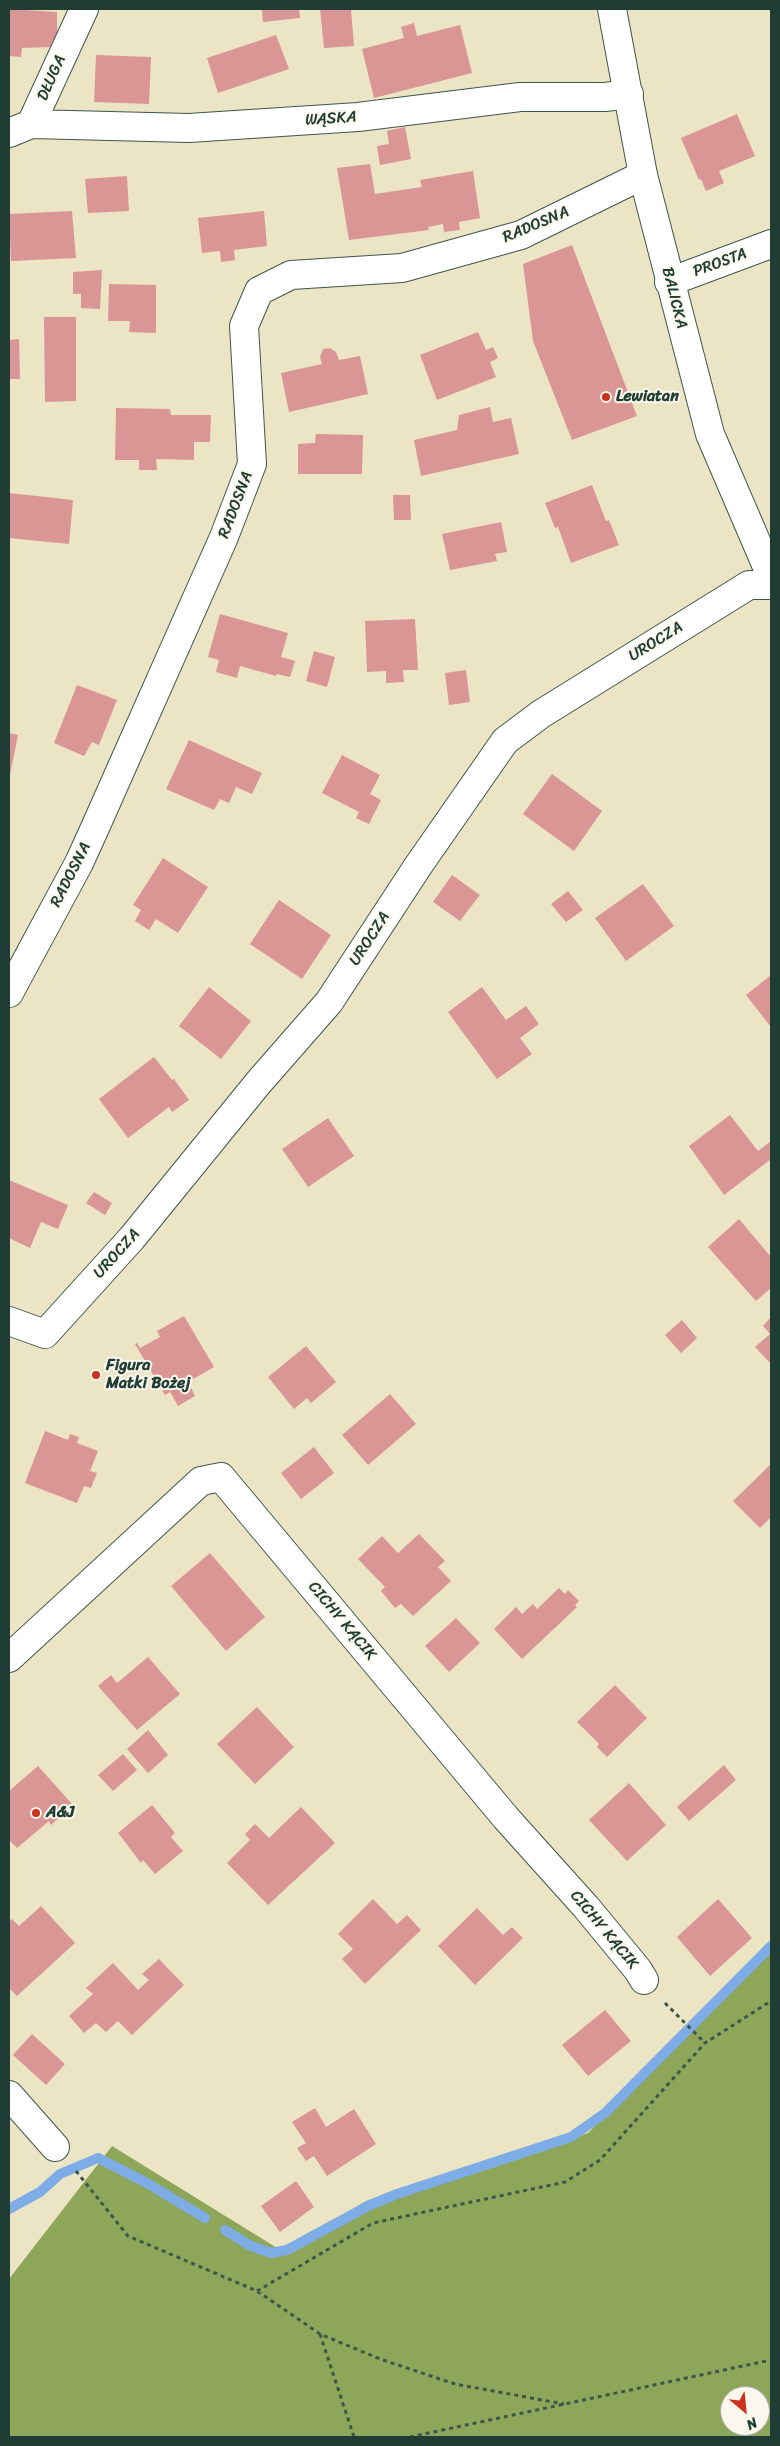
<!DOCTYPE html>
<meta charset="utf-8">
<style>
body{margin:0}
#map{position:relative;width:780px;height:2446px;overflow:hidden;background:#ece5c5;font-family:Sriracha,sans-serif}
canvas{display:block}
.frame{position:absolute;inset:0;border:10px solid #1f3d34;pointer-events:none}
.north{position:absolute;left:720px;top:2386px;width:50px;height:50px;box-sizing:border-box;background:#fbf7ec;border:1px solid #a3ada2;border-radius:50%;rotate:152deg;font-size:14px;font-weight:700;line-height:20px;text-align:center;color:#1f3d34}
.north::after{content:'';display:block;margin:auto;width:18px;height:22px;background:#c8321e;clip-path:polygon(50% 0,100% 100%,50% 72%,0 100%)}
</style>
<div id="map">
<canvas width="780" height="2446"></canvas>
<div class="frame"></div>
<div class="north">N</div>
</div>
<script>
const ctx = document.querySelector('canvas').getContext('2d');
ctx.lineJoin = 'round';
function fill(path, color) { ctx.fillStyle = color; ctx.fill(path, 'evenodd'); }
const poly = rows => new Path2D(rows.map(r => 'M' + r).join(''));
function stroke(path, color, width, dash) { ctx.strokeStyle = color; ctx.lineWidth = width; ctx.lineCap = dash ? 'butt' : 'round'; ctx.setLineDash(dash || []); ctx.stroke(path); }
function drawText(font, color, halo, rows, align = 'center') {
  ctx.font = font + ' Sriracha,sans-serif'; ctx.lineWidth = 4; ctx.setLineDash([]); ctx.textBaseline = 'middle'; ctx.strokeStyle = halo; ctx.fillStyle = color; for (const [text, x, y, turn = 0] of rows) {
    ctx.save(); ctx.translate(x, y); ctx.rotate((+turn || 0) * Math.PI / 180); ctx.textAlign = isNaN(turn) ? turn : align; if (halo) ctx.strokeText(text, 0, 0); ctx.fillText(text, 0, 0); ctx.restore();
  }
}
const forest = poly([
 [771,1947,771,2437,9,2437,9,2279,112,2146,282,2251,366,2201,588,2133],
 [730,2396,760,2396,760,2426,730,2426]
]);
const stream = poly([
 [9,2209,40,2192,60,2174,98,2158,147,2183,205,2218],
 [225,2230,249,2245,271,2253,287,2250,370,2205,397,2194,571,2137,605,2113,771,1946]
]);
const building = poly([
 [9,9,57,12,57,33,51,47,22,48,21,57,9,56],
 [262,9,299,9,300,18,263,22],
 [320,9,351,9,354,46,324,48],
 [414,23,417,36,460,25,472,73,374,98,362,49,404,38,401,27],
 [276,35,289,69,218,93,207,58],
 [96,55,151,57,149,104,94,102],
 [737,114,755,156,719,171,724,183,706,191,701,179,699,180,681,138],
 [405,127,411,159,380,165,377,146,389,144,387,131],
 [370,164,375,194,422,187,420,180,473,171,480,218,459,222,460,230,444,232,443,224,428,227,429,230,349,240,337,168],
 [127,176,129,211,88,213,85,179],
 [72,211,76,258,11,261,9,214],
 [264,211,267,246,234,250,235,260,221,262,220,251,202,253,198,218],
 [572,245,637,416,572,440,533,341,523,264],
 [102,270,100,309,81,308,81,294,73,294,73,272],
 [109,284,156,285,156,333,129,332,130,321,108,321],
 [44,317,76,317,76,401,45,402],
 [478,332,486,350,493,347,498,358,490,362,496,377,437,400,420,355],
 [19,339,20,379,9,379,9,340],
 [330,348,336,352,339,360,360,356,368,394,289,412,281,373,322,364,320,357,323,349],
 [490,407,493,422,511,418,519,454,421,476,414,440,457,430,459,415],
 [116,408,170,409,171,415,211,415,210,442,194,442,194,460,156,459,157,470,139,470,139,460,115,460],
 [316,434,363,435,362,474,298,474,298,444,315,443],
 [592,485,606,521,609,520,619,545,571,563,558,527,555,528,545,503],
 [9,493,73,500,69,544,9,538],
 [393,495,410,495,411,520,394,520],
 [501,522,507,552,495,554,497,561,450,570,442,534],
 [220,614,288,633,281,657,295,661,290,677,277,674,276,676,240,666,237,678,216,672,219,660,208,657],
 [415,619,418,670,403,670,404,682,386,683,386,671,367,672,365,621],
 [314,651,335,657,327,687,306,681],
 [466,670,470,702,449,705,445,673],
 [77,685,117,700,99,745,92,742,84,756,54,743],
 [9,733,18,735,10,775,9,775],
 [189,740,262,773,252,794,236,787,229,803,220,799,214,810,166,789],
 [342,755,380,775,370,794,381,800,369,824,356,818,359,812,322,793],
 [552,774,602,811,574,851,523,814],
 [163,858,208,887,178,933,156,919,149,930,135,921,141,910,133,905],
 [452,875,480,895,460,921,433,902],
 [643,884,674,926,626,961,595,918],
 [568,891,583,910,566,922,551,904],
 [279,900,331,935,302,979,250,944],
 [771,975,771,1027,746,995],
 [209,987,251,1021,221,1059,179,1026],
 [482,987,506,1020,526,1006,539,1024,520,1038,532,1054,497,1079,448,1012],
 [154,1057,172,1080,174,1079,189,1100,172,1112,169,1107,128,1138,99,1099],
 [730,1115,758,1151,771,1141,771,1159,724,1195,689,1146],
 [328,1118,354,1156,308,1187,282,1149],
 [9,1180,68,1205,58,1229,41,1222,30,1248,9,1238],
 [94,1192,112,1203,105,1215,86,1203],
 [739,1219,771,1257,771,1288,756,1301,708,1247],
 [184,1316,214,1367,188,1382,195,1396,178,1406,170,1392,165,1395,135,1344,137,1343,140,1348,160,1337,157,1331],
 [771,1317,771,1364,755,1347,770,1334,763,1326],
 [682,1320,697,1338,681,1353,665,1335],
 [306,1346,336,1382,311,1403,307,1398,294,1409,268,1377],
 [390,1394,416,1424,368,1465,342,1435],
 [45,1431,68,1440,70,1434,79,1437,77,1443,98,1451,90,1471,97,1473,91,1488,84,1486,77,1503,25,1483],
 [314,1447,334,1473,301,1499,281,1473],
 [771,1464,771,1517,760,1528,733,1501],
 [419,1534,445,1561,438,1567,451,1581,413,1616,401,1604,395,1608,381,1591,385,1587,358,1559,382,1536,398,1553],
 [210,1553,265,1617,226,1651,171,1586],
 [559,1588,565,1594,568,1590,579,1601,575,1605,577,1607,522,1659,494,1629,516,1607,522,1614,533,1604,537,1609],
 [456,1618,480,1643,449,1672,425,1646],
 [148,1657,180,1694,137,1730,98,1686,111,1675,117,1683],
 [615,1685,647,1718,607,1757,597,1747,599,1744,577,1722],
 [257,1707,294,1747,255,1784,217,1744],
 [148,1730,168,1755,148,1773,127,1749],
 [123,1754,137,1770,113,1791,98,1775],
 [724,1765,736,1780,689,1821,677,1807],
 [38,1766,73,1805,51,1825,49,1821,17,1848,9,1840,9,1791],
 [629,1783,666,1825,627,1861,589,1820],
 [152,1805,175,1833,171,1837,183,1851,155,1874,143,1860,141,1863,118,1833],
 [301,1807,335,1843,268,1905,227,1863,250,1840,245,1834,255,1824,269,1838],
 [373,1899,397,1924,407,1915,421,1930,365,1984,342,1959,353,1949,338,1934],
 [718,1899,752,1938,710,1976,677,1937],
 [41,1906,75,1943,17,1996,9,1988,9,1922,12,1919,19,1926],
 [477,1908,503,1935,512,1927,523,1938,475,1985,438,1946],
 [159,1959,184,1985,132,2035,118,2021,106,2032,96,2023,84,2033,69,2016,93,1994,86,1988,113,1963,138,1990,149,1980,142,1974],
 [605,2010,631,2041,588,2076,562,2045],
 [32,2034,65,2064,46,2085,13,2055],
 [315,2108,326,2127,354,2109,376,2144,327,2176,314,2156,306,2161,297,2148,306,2143,292,2122],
 [296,2181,314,2207,280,2232,261,2206]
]);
const path = poly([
 [665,2003,705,2043],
 [76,2171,128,2236,257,2291,320,2334,380,2359,455,2384,564,2404],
 [257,2291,373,2223,565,2182,600,2160,705,2043,771,2001],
 [320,2334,354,2437],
 [410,2437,771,2360]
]);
const minor = poly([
 [31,124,84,9],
 [9,133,31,124,189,128,358,117,520,97,605,97,629,94],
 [669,282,771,244],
 [9,993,79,863,94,830,224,537,252,464,244,326,259,291,291,275,402,268,521,235,643,175],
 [9,1321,45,1334,132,1238,259,1082,329,1002,418,866,505,741,541,714,749,585,771,585],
 [9,1658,201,1481,221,1477,506,1818,586,1907,638,1970,644,1980],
 [9,2095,55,2147]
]);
const major = poly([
 [612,9,643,175,710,434,771,576]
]);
const markers = [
 [606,397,5,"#c8321e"],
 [96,1375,5,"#c8321e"],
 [36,1813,5,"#c8321e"]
];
const streetNames = [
 ["DŁUGA",52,78,-66],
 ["WĄSKA",331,119,-4],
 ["RADOSNA",536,225,-23],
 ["PROSTA",720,263,-20],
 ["BALICKA",674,298,76],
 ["RADOSNA",236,505,-69],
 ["UROCZA",656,642,-32],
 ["RADOSNA",71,875,-63],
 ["UROCZA",370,939,-57],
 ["UROCZA",117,1254,-48],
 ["CICHY KĄCIK",342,1621,50],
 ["CICHY KĄCIK",604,1930,50]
];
const poiNames = [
 ["Lewiatan",616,397],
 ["Figura",106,1366],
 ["Matki Bożej",106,1384],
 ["A&J",46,1813]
];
fill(forest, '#8ea659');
stroke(stream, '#7dace7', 10);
fill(building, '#d99694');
stroke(minor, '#3e564a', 30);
stroke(major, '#3e564a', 30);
stroke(path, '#3e564a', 3, [4, 4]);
stroke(minor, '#fff', 28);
stroke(major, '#fff', 28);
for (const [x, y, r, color] of markers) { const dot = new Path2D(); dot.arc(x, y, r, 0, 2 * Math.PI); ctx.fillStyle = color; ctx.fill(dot); stroke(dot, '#fbf7ec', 2); }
drawText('16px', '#1f3d34', '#fbf7ec', streetNames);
drawText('bold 16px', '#1f3d34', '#fbf7ec', poiNames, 'left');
</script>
